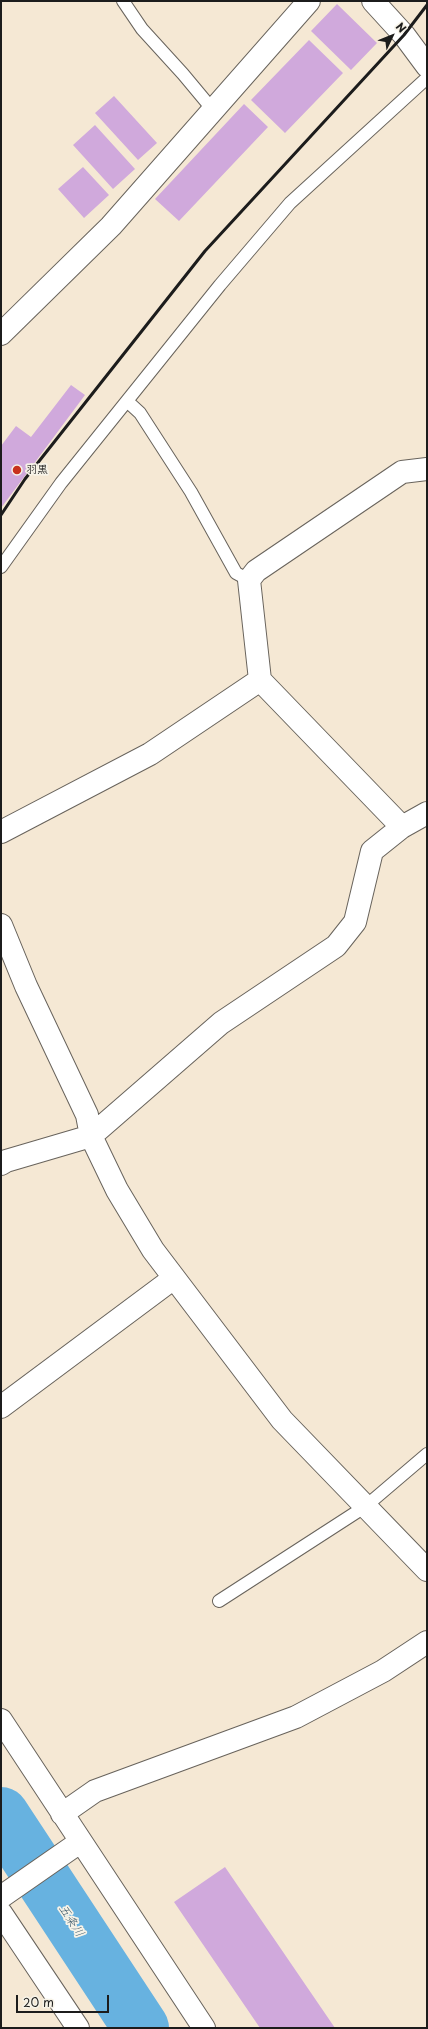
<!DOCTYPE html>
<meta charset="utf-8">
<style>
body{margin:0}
#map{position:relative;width:428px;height:2029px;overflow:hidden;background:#f5e8d4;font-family:"Playpen Sans",sans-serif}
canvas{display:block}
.frame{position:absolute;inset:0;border:2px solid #1c1c1c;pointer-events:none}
.north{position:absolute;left:372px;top:16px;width:40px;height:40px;-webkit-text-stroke:3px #f7f3e8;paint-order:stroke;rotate:47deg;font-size:11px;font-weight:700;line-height:16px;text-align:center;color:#1c1c1c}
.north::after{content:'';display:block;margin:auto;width:14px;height:18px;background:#1c1c1c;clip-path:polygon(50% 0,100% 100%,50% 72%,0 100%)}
.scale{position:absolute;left:16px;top:1995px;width:93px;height:18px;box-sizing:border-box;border:2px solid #1c1c1c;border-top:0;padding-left:5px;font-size:12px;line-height:14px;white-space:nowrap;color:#1c1c1c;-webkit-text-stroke:3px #f7f3e8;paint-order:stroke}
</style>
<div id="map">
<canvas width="428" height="2029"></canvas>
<div class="frame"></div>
<div class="north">N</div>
<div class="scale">20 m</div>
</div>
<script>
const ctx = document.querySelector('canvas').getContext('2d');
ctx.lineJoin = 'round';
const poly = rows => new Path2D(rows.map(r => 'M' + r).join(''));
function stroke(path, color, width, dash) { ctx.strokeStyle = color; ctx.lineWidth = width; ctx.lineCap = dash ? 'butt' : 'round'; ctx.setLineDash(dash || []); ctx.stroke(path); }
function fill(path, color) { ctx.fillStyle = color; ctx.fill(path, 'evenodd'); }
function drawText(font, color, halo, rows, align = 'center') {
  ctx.font = font + ' "Playpen Sans","Klee One",sans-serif'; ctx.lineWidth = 3.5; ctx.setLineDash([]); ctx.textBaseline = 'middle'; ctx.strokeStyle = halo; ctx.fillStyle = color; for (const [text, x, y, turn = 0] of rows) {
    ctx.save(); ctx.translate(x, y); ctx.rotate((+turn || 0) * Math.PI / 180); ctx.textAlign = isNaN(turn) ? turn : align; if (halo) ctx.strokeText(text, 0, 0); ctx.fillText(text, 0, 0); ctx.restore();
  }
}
const river = poly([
 [1,1815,141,2028]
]);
const building = poly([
 [337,4,377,43,351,70,311,31],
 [309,40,343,73,285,133,251,100],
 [114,96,157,143,138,160,95,113],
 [244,104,268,127,179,221,155,199],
 [95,125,135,169,113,189,73,145],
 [83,167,109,195,84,218,58,189],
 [71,385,85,395,1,508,1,446,16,426,31,437],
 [225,1867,335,2028,260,2028,174,1902]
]);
const lane = poly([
 [123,1,142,29,183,74,213,110],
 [127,401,140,413,191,492,236,573,249,580],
 [1,567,61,483,220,285,290,203,427,78],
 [219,1601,366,1506,427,1454]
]);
const street = poly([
 [1,334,111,226,309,1],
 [402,827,260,680,249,580,256,571,402,472,427,469],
 [1,832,150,754,260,680],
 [1,925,26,986,87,1115,91,1136,117,1190,153,1250,282,1420,427,1570],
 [1,1164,6,1161,91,1136,221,1023,336,946,355,922,372,851,402,827,427,813],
 [1,1407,174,1278],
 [1,1720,204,2028],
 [62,1814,95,1791,296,1717,383,1671,427,1642],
 [1,1897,80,1842],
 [1,1913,78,2028]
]);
const primary = poly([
 [373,1,404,35,427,66]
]);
const rail = poly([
 [1,515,25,479,205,251,404,35,427,5]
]);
const markers = [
 [17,470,5,"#c8321e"]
];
const poiNames = [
 ["羽黒",26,470]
];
const waterNames = [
 ["五条川",71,1921,57]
];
stroke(river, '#67b2e0', 56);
fill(building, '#d0a9dc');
stroke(lane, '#68635c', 14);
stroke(street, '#68635c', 24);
stroke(primary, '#68635c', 24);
stroke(lane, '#fff', 12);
stroke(street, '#fff', 22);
stroke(primary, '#fff', 22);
stroke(rail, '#1c1c1c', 3);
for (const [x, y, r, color] of markers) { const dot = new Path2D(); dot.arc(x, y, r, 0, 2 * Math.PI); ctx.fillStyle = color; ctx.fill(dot); stroke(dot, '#f7f3e8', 1.5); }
drawText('bold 11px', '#1c1c1c', '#f7f3e8', poiNames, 'left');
drawText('italic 12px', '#3a586a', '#f7f3e8', waterNames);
</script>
